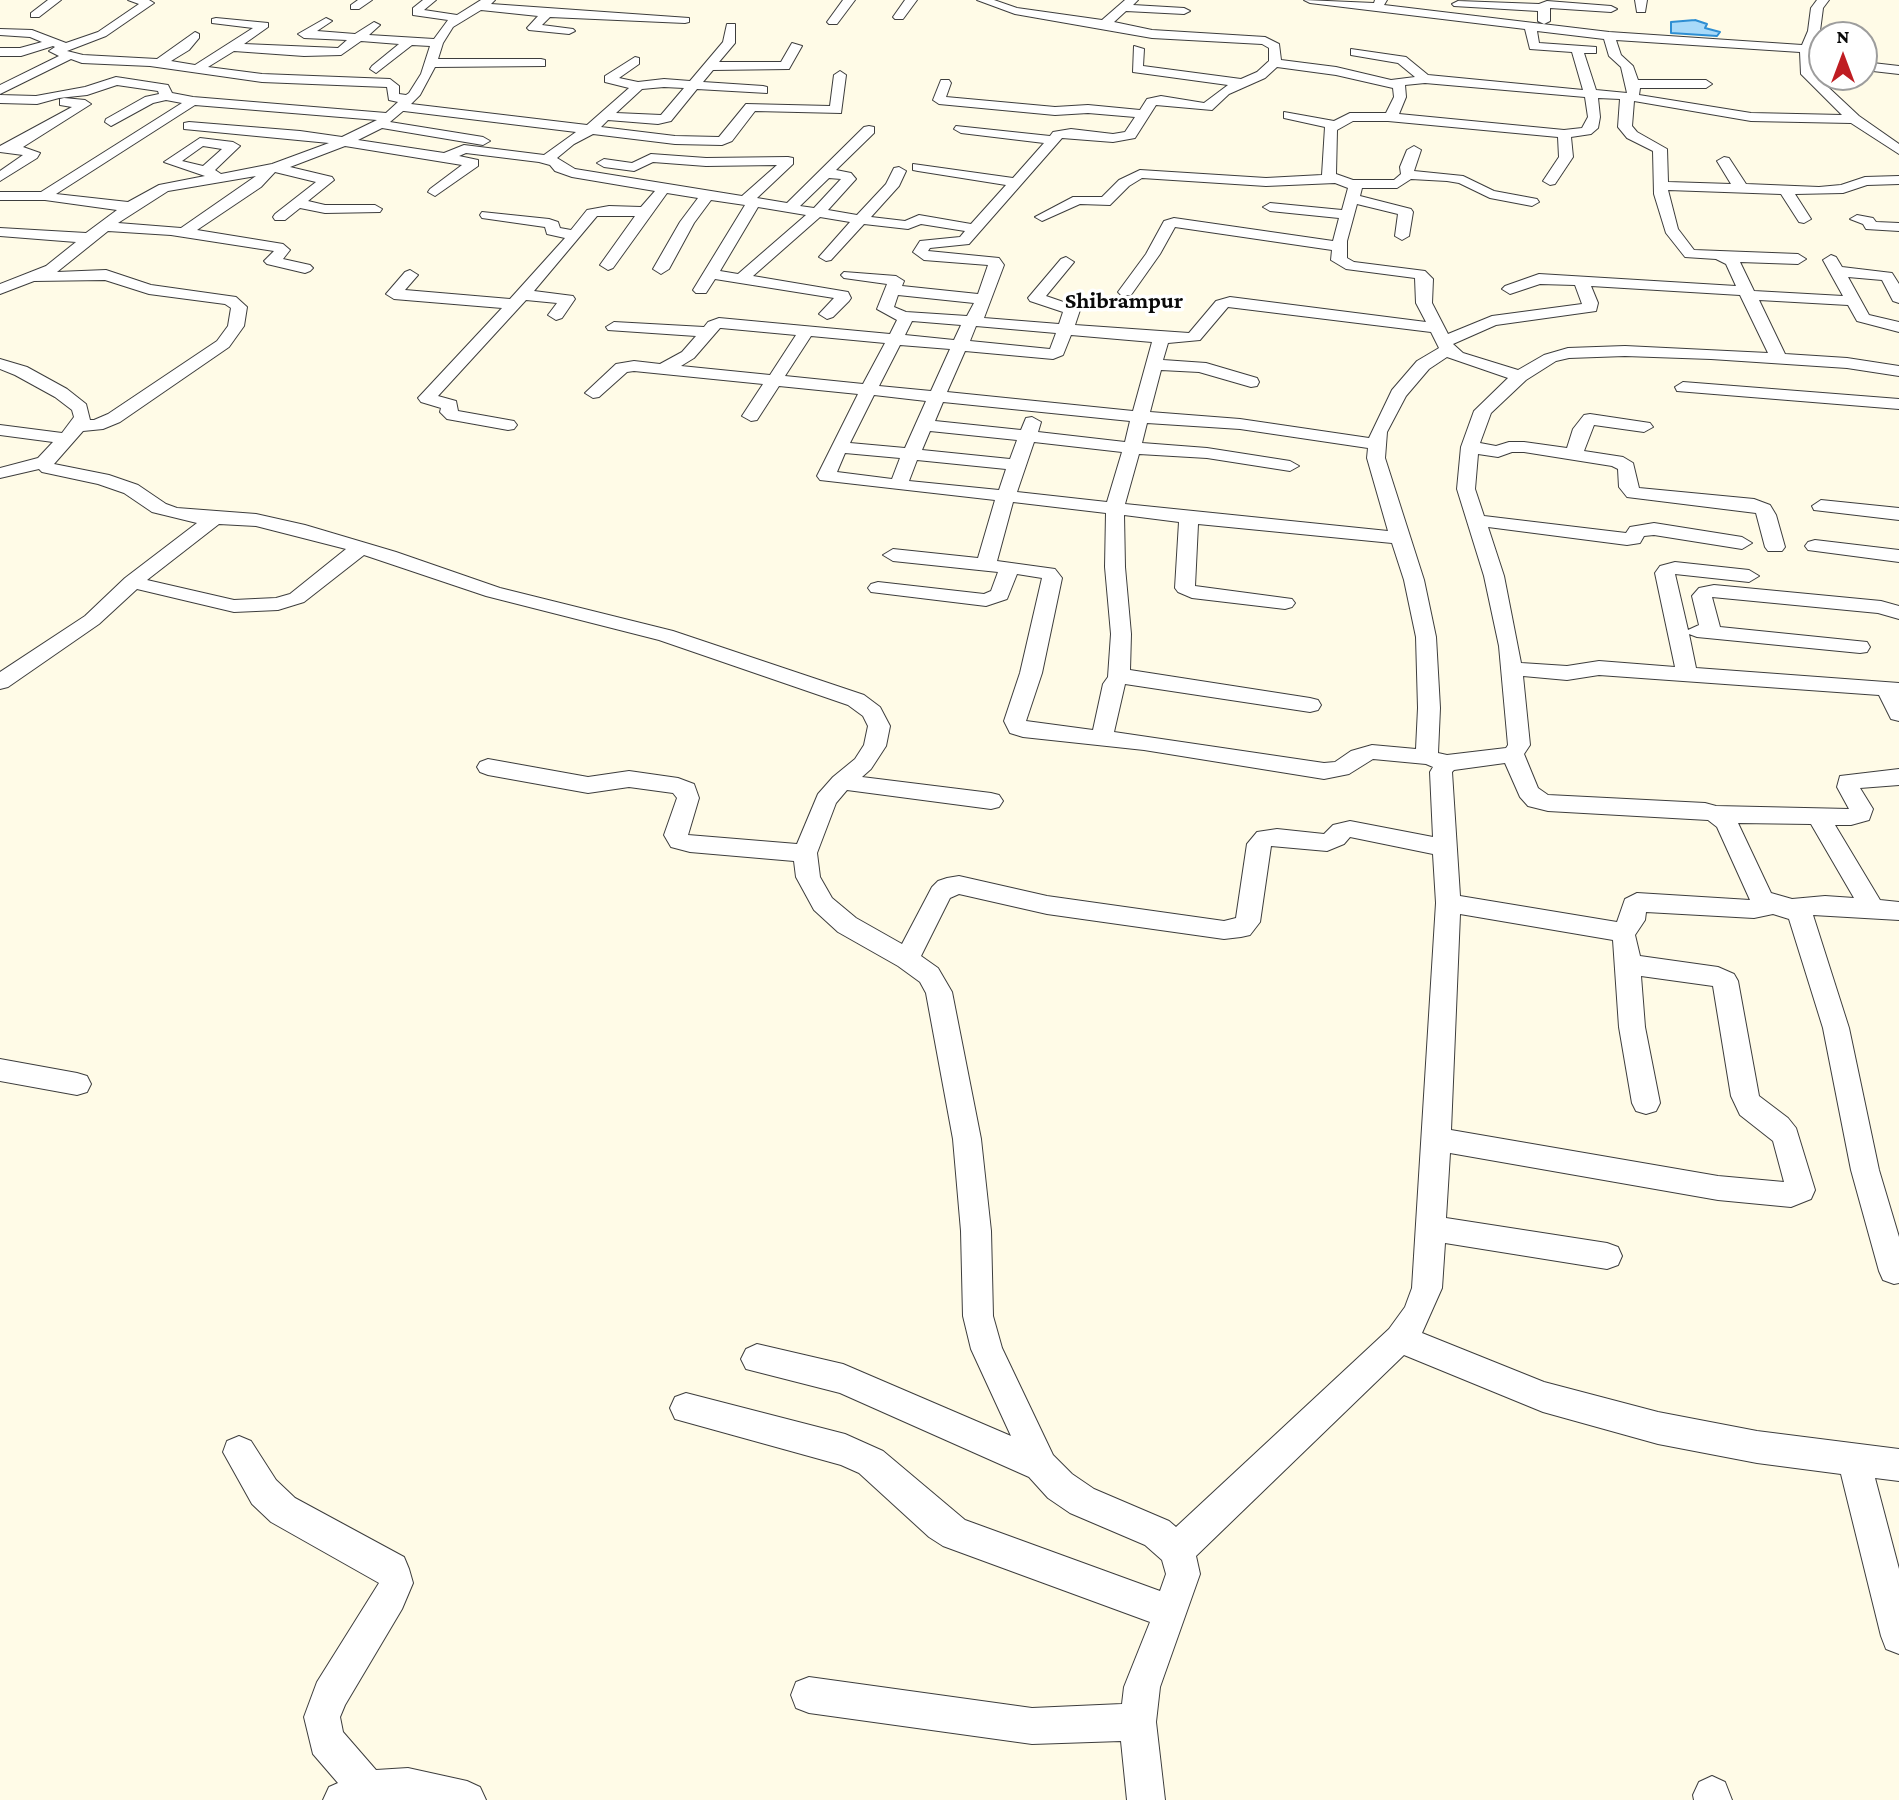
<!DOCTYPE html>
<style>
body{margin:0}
#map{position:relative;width:1899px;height:1800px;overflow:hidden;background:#fffbe7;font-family:"Crimson Pro",serif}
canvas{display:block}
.north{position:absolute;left:1808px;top:21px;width:70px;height:70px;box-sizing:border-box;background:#fff;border:2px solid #9d9d9d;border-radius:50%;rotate:0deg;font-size:19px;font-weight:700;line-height:28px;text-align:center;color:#0a0a0a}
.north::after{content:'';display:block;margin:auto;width:24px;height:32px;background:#bf1d22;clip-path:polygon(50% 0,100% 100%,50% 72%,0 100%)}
</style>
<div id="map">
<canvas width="1899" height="1800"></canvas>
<div class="north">N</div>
</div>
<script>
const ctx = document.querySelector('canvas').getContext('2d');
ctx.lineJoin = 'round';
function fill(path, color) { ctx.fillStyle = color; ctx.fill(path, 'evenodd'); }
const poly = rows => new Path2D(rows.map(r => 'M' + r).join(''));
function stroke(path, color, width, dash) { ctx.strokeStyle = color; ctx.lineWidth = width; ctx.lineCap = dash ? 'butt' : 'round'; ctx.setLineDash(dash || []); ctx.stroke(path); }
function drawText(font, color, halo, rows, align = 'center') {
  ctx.font = font + ' "Crimson Pro",serif'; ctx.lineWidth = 7; ctx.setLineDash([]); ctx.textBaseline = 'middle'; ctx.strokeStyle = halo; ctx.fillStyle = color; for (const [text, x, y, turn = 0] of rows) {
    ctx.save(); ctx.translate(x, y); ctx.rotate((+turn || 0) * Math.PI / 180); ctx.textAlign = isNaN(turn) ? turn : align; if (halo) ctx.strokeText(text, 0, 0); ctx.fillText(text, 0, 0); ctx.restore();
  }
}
const water = poly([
 [1695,20,1707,24,1705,28,1720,32,1717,36,1671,33,1671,22,1695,20]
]);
const minor = poly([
 [48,0,61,0,39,17,31,17,31,13,48,0],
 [128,0,149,0,154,3,106,36,67,51,83,55,157,59,195,32,199,34,199,38,189,50,171,61,195,65,253,28,212,23,212,19,216,18,268,23,268,27,244,44,338,48,347,40,304,38,298,34,326,18,332,21,317,31,355,34,374,22,380,25,369,35,434,39,448,20,413,15,413,8,423,0,436,0,424,10,457,15,481,0,495,0,491,4,689,18,689,22,685,23,550,17,542,25,573,29,575,31,569,34,529,30,527,28,538,16,481,10,453,27,443,43,438,59,541,59,545,60,545,66,435,67,420,95,411,104,587,125,629,88,605,82,605,76,635,57,639,58,639,64,619,78,638,82,664,79,690,81,723,42,727,24,735,24,735,43,719,62,781,62,792,43,802,46,789,69,713,70,703,82,763,86,767,87,767,93,697,89,671,121,658,124,608,120,601,127,675,136,719,137,746,104,830,106,834,75,840,71,846,75,841,113,755,111,732,141,722,145,675,144,593,134,574,144,557,158,575,169,742,196,777,165,706,166,653,162,634,171,604,167,597,163,604,159,632,163,651,154,706,158,788,157,793,158,793,164,757,198,787,203,864,127,869,126,874,127,874,133,836,170,851,173,856,179,828,210,857,215,886,184,894,168,899,167,906,171,899,186,871,217,905,221,919,215,971,224,1006,185,918,171,913,170,913,164,1013,178,1044,143,961,133,954,129,956,126,1050,136,1053,132,1071,129,1113,134,1125,132,1135,117,1088,113,1055,115,939,104,933,100,941,80,949,80,951,83,946,97,1055,107,1088,105,1140,110,1147,99,1161,96,1204,103,1228,85,1133,72,1134,46,1144,49,1143,66,1241,79,1257,72,1269,61,1269,48,1262,44,1152,38,1015,14,977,0,994,0,1017,8,1102,20,1125,0,1138,0,1133,5,1184,8,1190,11,1184,14,1126,11,1114,22,1152,30,1265,37,1279,44,1281,60,1336,67,1391,80,1415,77,1398,63,1351,55,1351,49,1406,57,1428,75,1583,90,1572,52,1530,49,1525,29,1310,3,1304,0,1374,3,1375,0,1387,0,1384,5,1609,32,1802,45,1808,31,1811,8,1817,0,1829,0,1823,8,1820,31,1812,49,1813,73,1859,116,1899,144,1899,154,1851,123,1751,121,1634,101,1632,126,1637,132,1667,149,1668,182,1731,184,1717,161,1724,157,1729,158,1746,184,1819,187,1841,185,1865,177,1899,176,1899,184,1867,185,1843,193,1795,194,1811,219,1804,223,1799,222,1781,194,1668,190,1678,229,1694,250,1798,254,1806,259,1798,264,1740,262,1754,291,1843,296,1823,260,1831,255,1836,257,1842,267,1892,273,1899,284,1899,303,1893,301,1882,280,1848,277,1869,315,1899,322,1899,332,1857,321,1848,305,1759,300,1785,354,1847,358,1899,366,1899,376,1847,368,1711,359,1625,356,1569,358,1556,361,1526,380,1491,413,1480,443,1496,446,1509,442,1524,442,1567,448,1573,429,1584,415,1590,414,1650,423,1653,427,1644,432,1594,425,1584,451,1623,457,1633,463,1639,488,1754,499,1770,505,1776,515,1785,547,1782,551,1768,551,1765,547,1756,513,1627,497,1619,487,1618,469,1612,466,1524,452,1512,452,1498,457,1478,454,1475,489,1484,516,1626,533,1630,527,1654,523,1742,537,1752,543,1742,549,1654,535,1644,536,1640,543,1627,545,1488,527,1504,576,1521,663,1567,666,1599,661,1675,667,1655,573,1660,566,1675,562,1749,570,1759,576,1749,582,1675,574,1688,630,1699,625,1692,596,1699,588,1714,585,1881,601,1899,606,1899,619,1878,613,1712,597,1720,627,1867,642,1870,647,1867,652,1860,653,1697,637,1689,634,1696,668,1899,683,1899,721,1891,719,1879,695,1599,675,1567,680,1523,676,1530,745,1524,754,1538,788,1548,795,1705,803,1716,806,1849,809,1837,787,1840,776,1899,769,1899,785,1860,788,1873,809,1869,820,1851,825,1835,825,1880,900,1899,902,1899,920,1813,915,1849,1028,1879,1170,1899,1237,1899,1283,1894,1284,1883,1280,1879,1271,1851,1170,1823,1028,1789,919,1773,914,1754,918,1646,912,1645,920,1635,935,1640,956,1718,967,1734,974,1738,981,1759,1096,1788,1118,1796,1128,1815,1190,1811,1199,1791,1207,1718,1200,1450,1153,1446,1218,1607,1243,1618,1247,1622,1256,1618,1265,1607,1269,1445,1243,1442,1288,1422,1333,1544,1382,1658,1412,1757,1431,1899,1449,1899,1481,1875,1478,1899,1569,1899,1654,1886,1649,1881,1636,1841,1474,1757,1463,1658,1444,1543,1412,1404,1355,1196,1556,1200,1574,1160,1687,1156,1722,1165,1800,1127,1800,1121,1741,1032,1744,809,1713,796,1708,791,1695,796,1682,809,1677,1032,1708,1122,1704,1124,1687,1150,1622,943,1546,929,1537,859,1473,841,1465,675,1419,670,1408,675,1397,686,1393,845,1434,883,1451,965,1520,1160,1591,1166,1574,1162,1560,1145,1545,1070,1513,1048,1498,1029,1477,840,1393,746,1369,741,1359,746,1349,757,1344,843,1364,1011,1436,971,1349,963,1316,961,1231,953,1139,926,993,920,982,898,966,838,932,814,910,796,877,794,861,690,852,671,847,664,835,677,798,673,793,629,787,588,793,488,775,480,772,477,767,480,762,488,759,588,777,629,771,678,778,694,784,699,798,688,835,797,844,818,794,833,777,855,759,864,745,868,726,863,716,848,705,659,640,486,596,364,555,304,602,278,610,234,612,137,589,99,624,8,687,0,689,0,672,85,616,125,578,197,523,152,512,124,493,98,484,42,472,39,469,0,478,0,468,38,458,53,442,0,435,0,425,62,433,74,417,72,410,55,397,15,375,0,369,0,359,27,367,67,389,86,404,90,420,94,420,108,414,217,341,228,326,231,308,225,304,149,294,105,280,34,281,0,294,0,284,46,266,76,242,0,236,0,228,86,233,117,210,45,200,0,200,0,192,41,192,182,103,166,100,153,103,111,126,105,122,106,119,145,97,159,94,158,91,117,85,87,95,59,98,37,104,0,103,0,95,36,96,85,87,116,77,168,85,172,93,193,97,386,113,398,102,389,100,387,87,262,82,150,66,82,63,71,59,0,94,0,85,59,56,49,51,55,47,53,46,21,56,0,56,0,48,20,48,42,42,30,37,0,35,0,29,32,30,66,43,98,32,139,4,128,0],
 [1537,31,1604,39,1609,56,1621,67,1627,93,1596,90,1584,53,1596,53,1596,47,1539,43,1537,31],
 [1616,40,1800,52,1801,74,1842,115,1751,113,1639,95,1640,88,1706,88,1712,84,1706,80,1638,80,1633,66,1621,55,1616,40],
 [361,41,399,44,372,66,370,69,376,73,412,45,430,46,421,74,409,93,406,95,399,94,399,86,390,79,262,74,208,67,234,51,304,56,341,55,361,41],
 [1277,67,1336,75,1393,88,1394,97,1386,113,1350,113,1334,121,1284,112,1284,118,1325,127,1322,175,1266,178,1140,170,1119,180,1102,197,1073,197,1035,217,1042,221,1080,204,1110,205,1129,186,1142,178,1266,186,1335,183,1348,188,1342,210,1270,203,1263,207,1270,211,1339,218,1333,241,1174,218,1164,221,1146,254,1118,292,1121,295,1131,295,1160,254,1175,227,1332,250,1331,260,1346,269,1415,278,1416,303,1426,322,1230,297,1216,301,1189,333,1075,325,1080,310,1078,307,1046,296,1074,262,1066,257,1061,259,1028,298,1030,301,1063,312,1059,324,984,318,1004,265,999,258,928,251,930,248,969,244,1062,138,1113,142,1135,138,1156,105,1212,110,1229,94,1265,78,1277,67],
 [1425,83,1585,97,1588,117,1582,128,1564,130,1399,114,1406,97,1405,85,1425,83],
 [664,87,684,88,661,115,616,113,642,89,664,87],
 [1598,98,1620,99,1618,127,1627,138,1653,151,1654,194,1666,233,1685,257,1716,259,1726,264,1736,286,1539,274,1505,286,1502,289,1510,294,1540,284,1575,285,1582,304,1492,316,1448,334,1432,303,1433,279,1425,271,1354,262,1347,258,1347,241,1357,204,1398,214,1395,236,1402,240,1409,236,1413,212,1411,209,1360,196,1362,188,1397,188,1411,179,1447,181,1459,183,1490,198,1532,206,1539,202,1537,199,1494,191,1463,176,1414,171,1421,150,1414,146,1407,150,1400,167,1401,174,1394,180,1353,180,1336,174,1337,130,1353,121,1388,121,1558,137,1559,157,1543,181,1550,185,1555,184,1573,157,1571,137,1591,134,1598,128,1600,117,1598,98],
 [195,105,377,120,342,137,300,131,189,122,184,123,184,129,329,143,272,164,221,174,215,170,240,146,233,142,200,138,164,162,205,176,159,185,128,202,56,194,195,105],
 [403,111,404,111,576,132,544,155,464,145,444,153,358,140,382,128,483,145,490,141,483,137,390,122,403,111],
 [203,146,222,149,203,166,182,161,203,146],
 [345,146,462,165,430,189,428,192,435,196,478,166,478,160,459,156,466,153,539,162,550,165,555,171,572,177,655,191,641,207,609,206,587,210,571,230,560,228,558,222,549,219,482,212,480,215,482,218,545,227,547,234,565,238,510,299,405,290,418,275,410,270,405,272,386,294,394,299,502,308,418,398,421,402,441,408,440,412,447,419,508,430,514,429,517,425,514,421,458,411,456,401,438,396,526,300,557,303,548,315,556,320,562,318,575,299,573,296,534,291,597,216,635,216,600,265,608,270,613,268,667,193,698,198,680,222,653,269,661,274,669,269,694,223,711,200,745,205,693,290,696,293,706,293,715,279,834,298,819,314,827,319,833,317,849,301,851,298,848,292,753,276,820,217,850,222,819,257,826,261,831,260,864,224,908,229,921,224,965,231,960,237,920,241,913,252,924,260,988,265,978,294,902,286,904,281,896,276,844,272,841,275,844,278,887,284,877,309,897,320,890,334,719,318,708,322,704,327,614,322,606,327,608,330,696,336,682,352,660,364,634,361,616,364,585,393,593,398,599,397,627,372,634,371,763,384,742,416,751,421,757,420,779,386,858,394,817,476,820,480,995,500,978,558,893,549,883,555,893,561,998,572,991,591,984,594,878,582,871,584,868,588,871,592,986,606,1007,599,1017,574,1042,578,1020,673,1004,721,1010,733,1023,737,1144,750,1324,779,1349,774,1373,759,1426,764,1433,767,1430,772,1433,837,1350,821,1333,825,1324,834,1277,829,1257,832,1247,844,1236,918,1224,921,1047,896,959,876,947,878,938,881,932,887,902,944,856,918,832,898,820,877,817,853,836,803,847,790,991,809,999,807,1003,801,999,795,991,793,862,777,871,769,886,746,890,726,880,707,864,695,673,631,500,588,396,552,305,525,256,514,177,508,166,504,138,485,109,475,54,464,83,431,103,429,120,422,229,347,244,326,247,307,236,297,151,285,106,270,57,272,108,231,171,235,274,251,264,261,267,264,305,273,310,271,313,268,310,265,283,259,290,250,283,244,197,230,261,187,275,172,316,182,275,214,273,217,275,220,285,220,300,208,325,213,380,212,382,209,375,205,325,205,308,201,334,180,332,177,290,167,345,146],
 [256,176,181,228,118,223,168,191,256,176],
 [829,178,841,179,814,208,800,206,829,178],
 [758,207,806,215,738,274,720,271,758,207],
 [1591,286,1740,295,1768,353,1625,346,1568,348,1544,355,1518,370,1463,353,1453,344,1496,325,1596,311,1598,303,1591,286],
 [898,295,974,303,967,316,906,312,894,307,898,295],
 [1228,307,1431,332,1439,348,1417,361,1392,390,1369,438,1240,419,1150,412,1161,370,1199,372,1251,387,1257,386,1259,382,1257,378,1206,363,1163,360,1168,343,1200,340,1228,307],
 [912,321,961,325,954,340,905,335,912,321],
 [976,326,1056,333,1050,349,970,341,976,326],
 [720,328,721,328,796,335,770,375,681,366,694,358,720,328],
 [1071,335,1152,342,1133,411,947,392,965,351,1053,359,1063,355,1071,335],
 [811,336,885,343,863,384,785,376,811,336],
 [900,345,950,349,931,391,879,386,900,345],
 [1447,357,1508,378,1474,411,1461,447,1457,489,1484,576,1499,646,1508,745,1506,748,1447,755,1438,753,1440,708,1436,637,1424,580,1385,458,1387,432,1406,396,1429,369,1447,357],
 [874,395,926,401,905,448,850,443,874,395],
 [943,402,1130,421,1125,442,1038,432,1041,422,1032,417,1026,418,1021,430,935,421,943,402],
 [1147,423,1240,429,1368,448,1367,458,1388,531,1125,504,1139,454,1207,458,1290,471,1299,466,1290,461,1207,448,1142,443,1147,423],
 [930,431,1017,440,1010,459,922,450,930,431],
 [1034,442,1122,452,1107,502,1017,492,1034,442],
 [845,453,900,458,892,479,837,472,845,453],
 [917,460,1006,469,999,490,909,481,917,460],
 [1013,502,1106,513,1105,567,1111,634,1108,677,1103,684,1093,730,1026,721,1042,673,1062,578,1055,569,997,561,1013,502],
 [1124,515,1179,522,1175,588,1178,592,1192,598,1285,609,1292,607,1295,603,1292,599,1195,586,1198,524,1392,543,1404,580,1416,637,1418,708,1416,749,1372,745,1351,751,1335,762,1324,763,1114,732,1125,684,1310,712,1318,710,1321,705,1318,700,1310,698,1130,670,1131,634,1125,567,1124,515],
 [219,524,256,526,346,549,290,594,276,598,234,600,147,580,219,524],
 [1505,763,1520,797,1528,806,1548,811,1708,820,1717,827,1750,900,1637,893,1625,899,1617,922,1460,896,1452,772,1454,770,1505,763],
 [1738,823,1811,824,1854,898,1825,896,1792,899,1771,893,1738,823],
 [1350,837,1433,854,1436,903,1412,1288,1405,1307,1389,1329,1176,1527,1169,1521,1094,1489,1072,1474,1053,1455,1002,1348,993,1316,991,1231,981,1139,952,992,938,968,921,956,950,898,959,894,1047,914,1224,939,1241,937,1250,935,1260,922,1271,846,1327,851,1344,844,1350,837],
 [1460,914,1613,940,1619,1027,1632,1103,1636,1111,1646,1114,1656,1111,1660,1103,1645,1027,1641,976,1713,986,1731,1096,1740,1115,1773,1141,1784,1182,1718,1176,1451,1130,1460,914],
 [358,0,372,0,359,9,351,9,351,5,358,0],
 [843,0,855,0,837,24,829,24,827,22,843,0],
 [905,0,917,0,903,19,895,19,893,17,905,0],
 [1635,0,1647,0,1645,12,1637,12,1635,0],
 [1458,1,1539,4,1547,1,1611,6,1617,9,1611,12,1550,8,1550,21,1544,24,1538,21,1538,11,1454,6,1452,4,1458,1],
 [1864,62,1899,66,1899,74,1864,70,1864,62],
 [64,98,85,100,91,104,23,147,40,153,37,158,0,181,0,171,23,155,0,152,0,146,72,107,60,105,60,99,64,98],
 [1857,215,1873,218,1876,222,1899,223,1899,231,1866,229,1863,224,1850,219,1857,215],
 [1683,382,1899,399,1899,409,1677,391,1675,387,1683,382],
 [1821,500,1899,508,1899,520,1814,510,1812,506,1821,500],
 [1815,540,1899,550,1899,562,1808,550,1805,546,1808,542,1815,540],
 [0,1059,77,1073,87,1076,91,1084,87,1092,77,1095,0,1081,0,1059],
 [239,1436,251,1441,276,1480,295,1498,404,1557,409,1569,413,1583,402,1609,345,1705,340,1717,343,1732,376,1770,408,1768,467,1781,480,1787,486,1800,323,1800,329,1787,338,1783,313,1754,304,1717,317,1682,379,1583,271,1522,252,1504,223,1452,227,1441,239,1436],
 [1712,1776,1725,1782,1732,1800,1694,1800,1693,1795,1699,1782,1712,1776]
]);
const farDistrictnames = [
 ["Shibrampur",1124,301]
];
fill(water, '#a9daf9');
stroke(water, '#2d8ed3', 2);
stroke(minor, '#3d3d3d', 2);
fill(minor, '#fff');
drawText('bold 23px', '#0a0a0a', '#fff', farDistrictnames);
</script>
